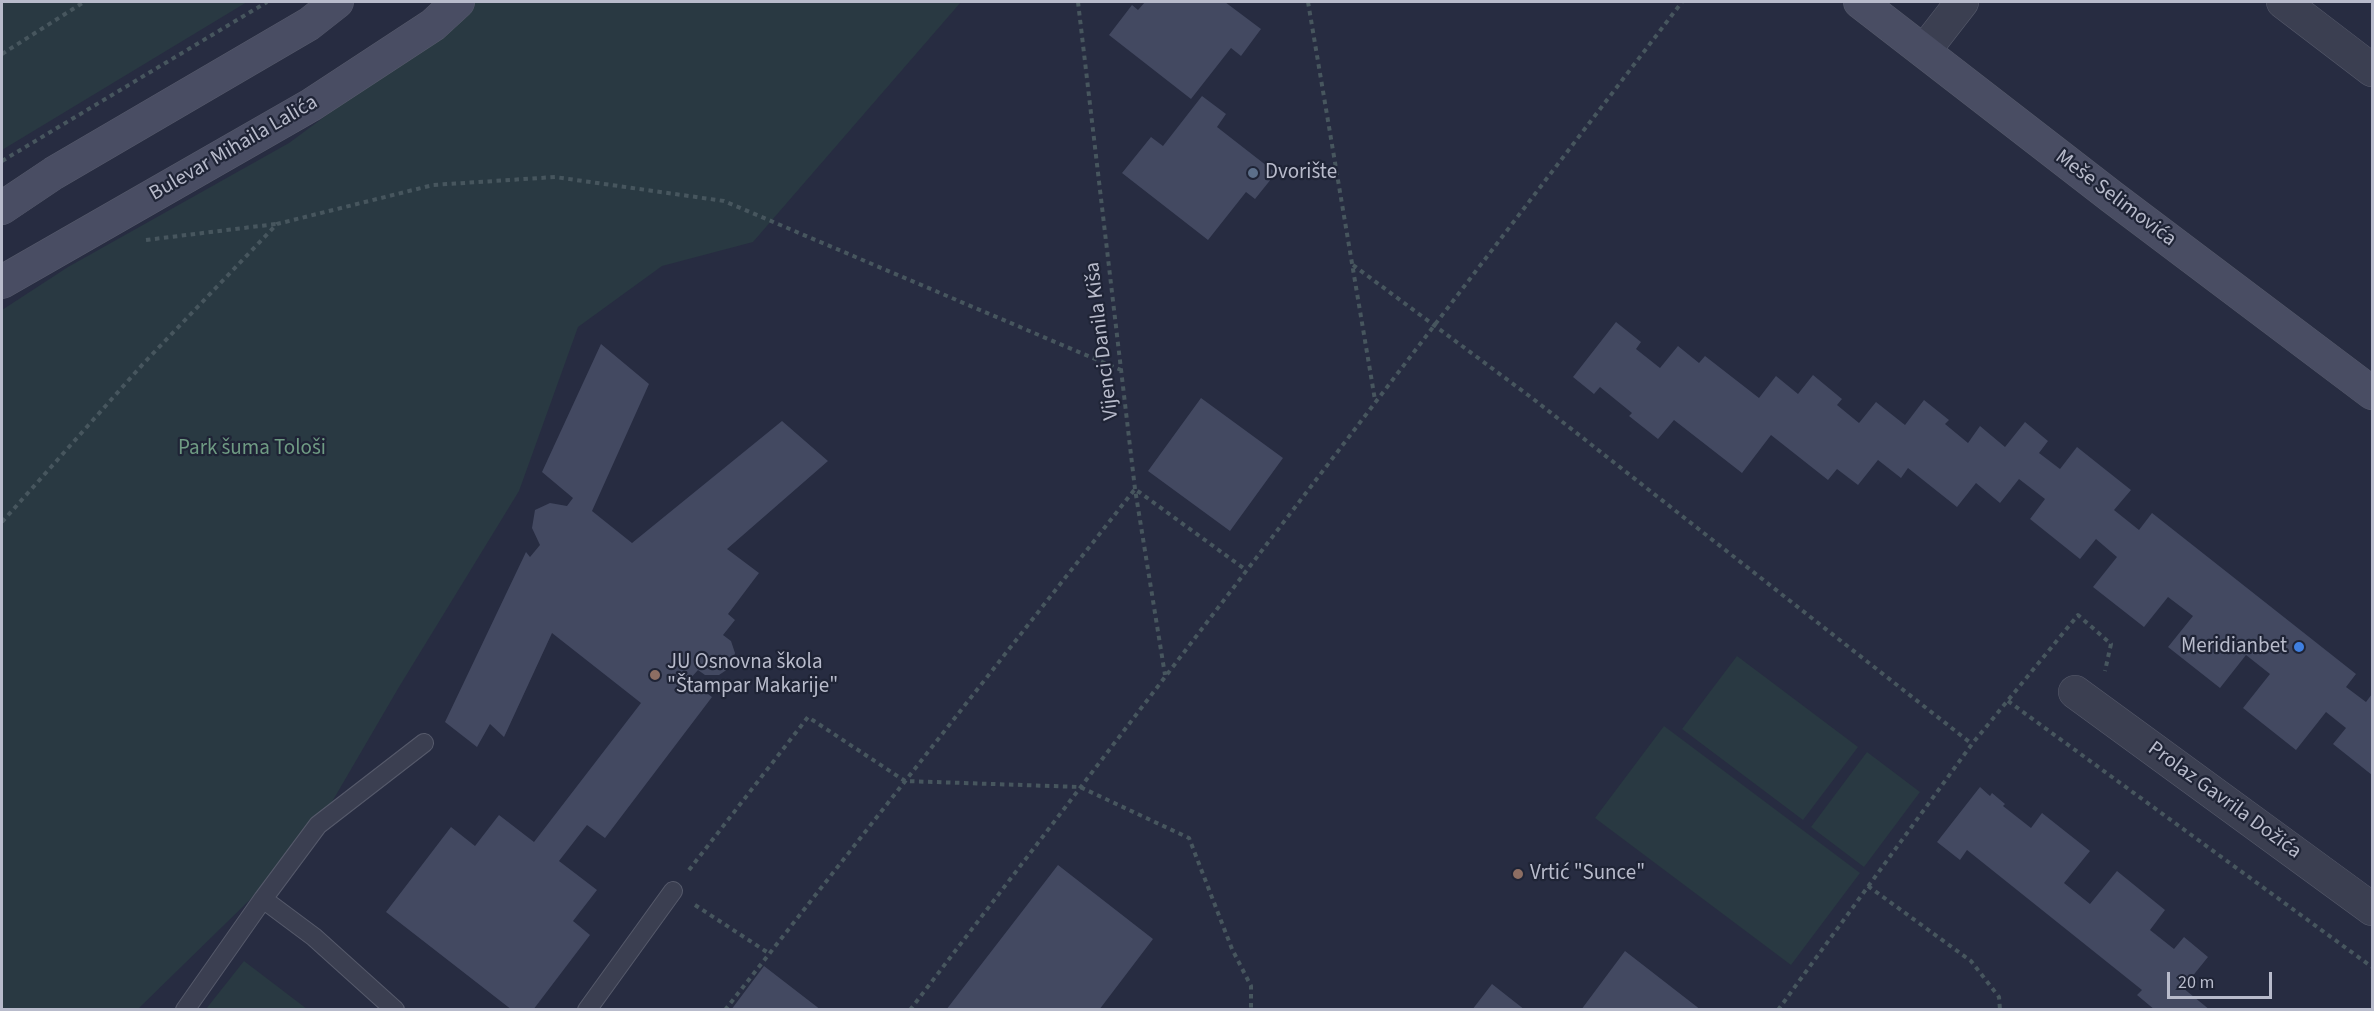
<!DOCTYPE html>
<meta charset="utf-8">
<style>
body{margin:0}
#map{position:relative;width:2374px;height:1011px;overflow:hidden;background:#272c41;font-family:"Source Sans 3",sans-serif}
canvas{display:block}
.frame{position:absolute;inset:0;border:3px solid #b8bbcb;pointer-events:none}
.scale{position:absolute;left:2167px;top:972px;width:105px;height:27px;box-sizing:border-box;border:3px solid #b8bbcb;border-top:0;padding-left:8px;font-size:18px;line-height:21px;white-space:nowrap;color:#b8bbcb;-webkit-text-stroke:4px #1f2436;paint-order:stroke}
</style>
<div id="map">
<canvas width="2374" height="1011"></canvas>
<div class="frame"></div>
<div class="scale">20 m</div>
</div>
<script>
const ctx = document.querySelector('canvas').getContext('2d');
ctx.lineJoin = 'round';
function fill(path, color) { ctx.fillStyle = color; ctx.fill(path, 'evenodd'); }
const poly = rows => new Path2D(rows.map(r => 'M' + r).join(''));
function stroke(path, color, width, dash) { ctx.strokeStyle = color; ctx.lineWidth = width; ctx.lineCap = dash ? 'butt' : 'round'; ctx.setLineDash(dash || []); ctx.stroke(path); }
function drawText(font, color, halo, rows, align = 'center') {
  ctx.font = font + ' "Source Sans 3",sans-serif'; ctx.lineWidth = 4.5; ctx.setLineDash([]); ctx.textBaseline = 'middle'; ctx.strokeStyle = halo; ctx.fillStyle = color; for (const [text, x, y, turn = 0] of rows) {
    ctx.save(); ctx.translate(x, y); ctx.rotate((+turn || 0) * Math.PI / 180); ctx.textAlign = isNaN(turn) ? turn : align; if (halo) ctx.strokeText(text, 0, 0); ctx.fillText(text, 0, 0); ctx.restore();
  }
}
const green = poly([
 [2,2,247,2,2,150],
 [474,2,961,2,753,242,662,266,578,327,519,491,399,687,308,843,138,1009,2,1010,2,310,68,267,289,143,462,15],
 [1737,656,1858,747,1803,820,1682,729],
 [1664,726,1860,873,1791,965,1595,818],
 [1867,752,1920,792,1864,867,1811,827],
 [244,961,307,1009,206,1009]
]);
const building = poly([
 [1145,2,1225,2,1261,29,1241,56,1231,48,1191,99,1109,35,1132,5,1138,10],
 [1202,96,1226,114,1217,127,1276,173,1255,199,1246,192,1208,240,1122,173,1151,137,1163,146],
 [1616,322,1641,342,1636,349,1660,368,1678,346,1699,363,1705,356,1759,398,1776,376,1798,394,1813,375,1842,399,1837,405,1859,423,1876,402,1905,425,1924,400,1949,420,1945,424,1968,443,1980,426,2005,447,2025,422,2048,441,2039,453,2060,469,2077,447,2131,490,2114,510,2139,530,2152,513,2356,674,2346,687,2366,702,2372,694,2372,775,2333,744,2346,728,2326,712,2296,750,2243,708,2270,674,2246,655,2220,688,2168,647,2193,616,2168,597,2144,627,2093,587,2117,557,2096,539,2080,559,2030,519,2045,499,2019,479,2000,503,1976,483,1957,507,1908,468,1901,478,1878,460,1858,485,1837,469,1828,480,1771,435,1742,473,1674,420,1658,439,1629,416,1632,413,1600,387,1594,394,1573,377],
 [601,344,649,384,592,511,632,543,782,421,828,461,727,549,759,573,728,614,735,620,723,635,731,641,735,653,731,667,719,675,705,675,698,670,689,680,712,697,605,838,587,825,559,861,597,890,573,921,590,935,533,1010,512,1010,386,912,451,827,475,846,499,815,534,842,641,703,552,633,504,737,490,724,477,747,445,722,526,552,530,557,540,545,532,528,535,510,550,503,567,506,573,498,542,472],
 [1201,398,1283,458,1230,531,1148,471],
 [1980,787,1990,796,1992,793,2005,804,2003,806,2031,828,2042,813,2090,851,2064,883,2090,904,2117,871,2165,910,2150,930,2174,949,2184,937,2208,957,2183,988,2210,1010,2155,1010,2137,995,2142,990,1967,850,1960,860,1937,842],
 [1058,865,1153,939,1099,1010,946,1010],
 [1625,951,1701,1010,1581,1010],
 [764,966,821,1010,731,1010],
 [1492,984,1525,1010,1472,1010]
]);
const path = poly([
 [1078,2,1135,489,1165,675],
 [1308,2,1375,400],
 [2,54,84,2],
 [2,161,267,2],
 [146,240,276,224],
 [1353,265,1532,398,1972,744],
 [2,522,143,364,277,224,433,185,555,177,724,201,1121,370],
 [2008,701,2372,967],
 [689,870,808,717,905,781,1080,787,1189,838,1232,949,1251,986,1251,1010],
 [1868,886,1971,961,1999,997,2000,1010],
 [695,905,770,954],
 [725,1010,1135,489,1246,570],
 [910,1010,1682,2],
 [1778,1010,1972,744,2078,615,2111,644,2105,671]
]);
const lane = poly([
 [185,1010,263,899],
 [395,1010,314,937,263,899,318,825,424,743],
 [587,1010,673,891]
]);
const street = poly([
 [2283,2,2372,70],
 [1924,51,1962,2],
 [2075,692,2372,909]
]);
const secondary = poly([
 [1860,2,2112,197,2372,393],
 [2,208,54,173,309,24,337,2],
 [2,282,311,105,433,25,458,2]
]);
const markers = [
 [1253,173,6,"#5c6f8a"],
 [2299,647,6,"#3f7fe0"],
 [655,675,6,"#8d6e63"],
 [1518,874,6,"#8d6e63"]
];
const streetNames = [
 ["Bulevar Mihaila Lalića",234,149,-30],
 ["Meše Selimovića",2115,199,37],
 ["Vijenci Danila Kiša",1103,341,-97],
 ["Prolaz Gavrila Dožića",2224,801,36]
];
const poiNames = [
 ["Dvorište",1265,173],
 ["Meridianbet",2287,647,"right"],
 ["JU Osnovna škola",667,663],
 ["\"Štampar Makarije\"",667,687],
 ["Vrtić \"Sunce\"",1530,874]
];
const parkNames = [
 ["Park šuma Tološi",252,449]
];
fill(green, '#293942');
fill(building, '#434961');
stroke(lane, '#565a6b', 20);
stroke(street, '#565a6b', 34);
stroke(secondary, '#565a6b', 34);
stroke(path, '#47565e', 4, [4.5, 4.5]);
stroke(lane, '#3b3f51', 18);
stroke(street, '#3b3f51', 33);
stroke(secondary, '#494d63', 33);
for (const [x, y, r, color] of markers) { const dot = new Path2D(); dot.arc(x, y, r, 0, 2 * Math.PI); ctx.fillStyle = color; ctx.fill(dot); stroke(dot, '#1f2436', 2); }
drawText('21px', '#b8bbcb', '#1f2436', streetNames);
drawText('21px', '#b8bbcb', '#1f2436', poiNames, 'left');
drawText('21px', '#6f9b83', '#1f2436', parkNames);
</script>
